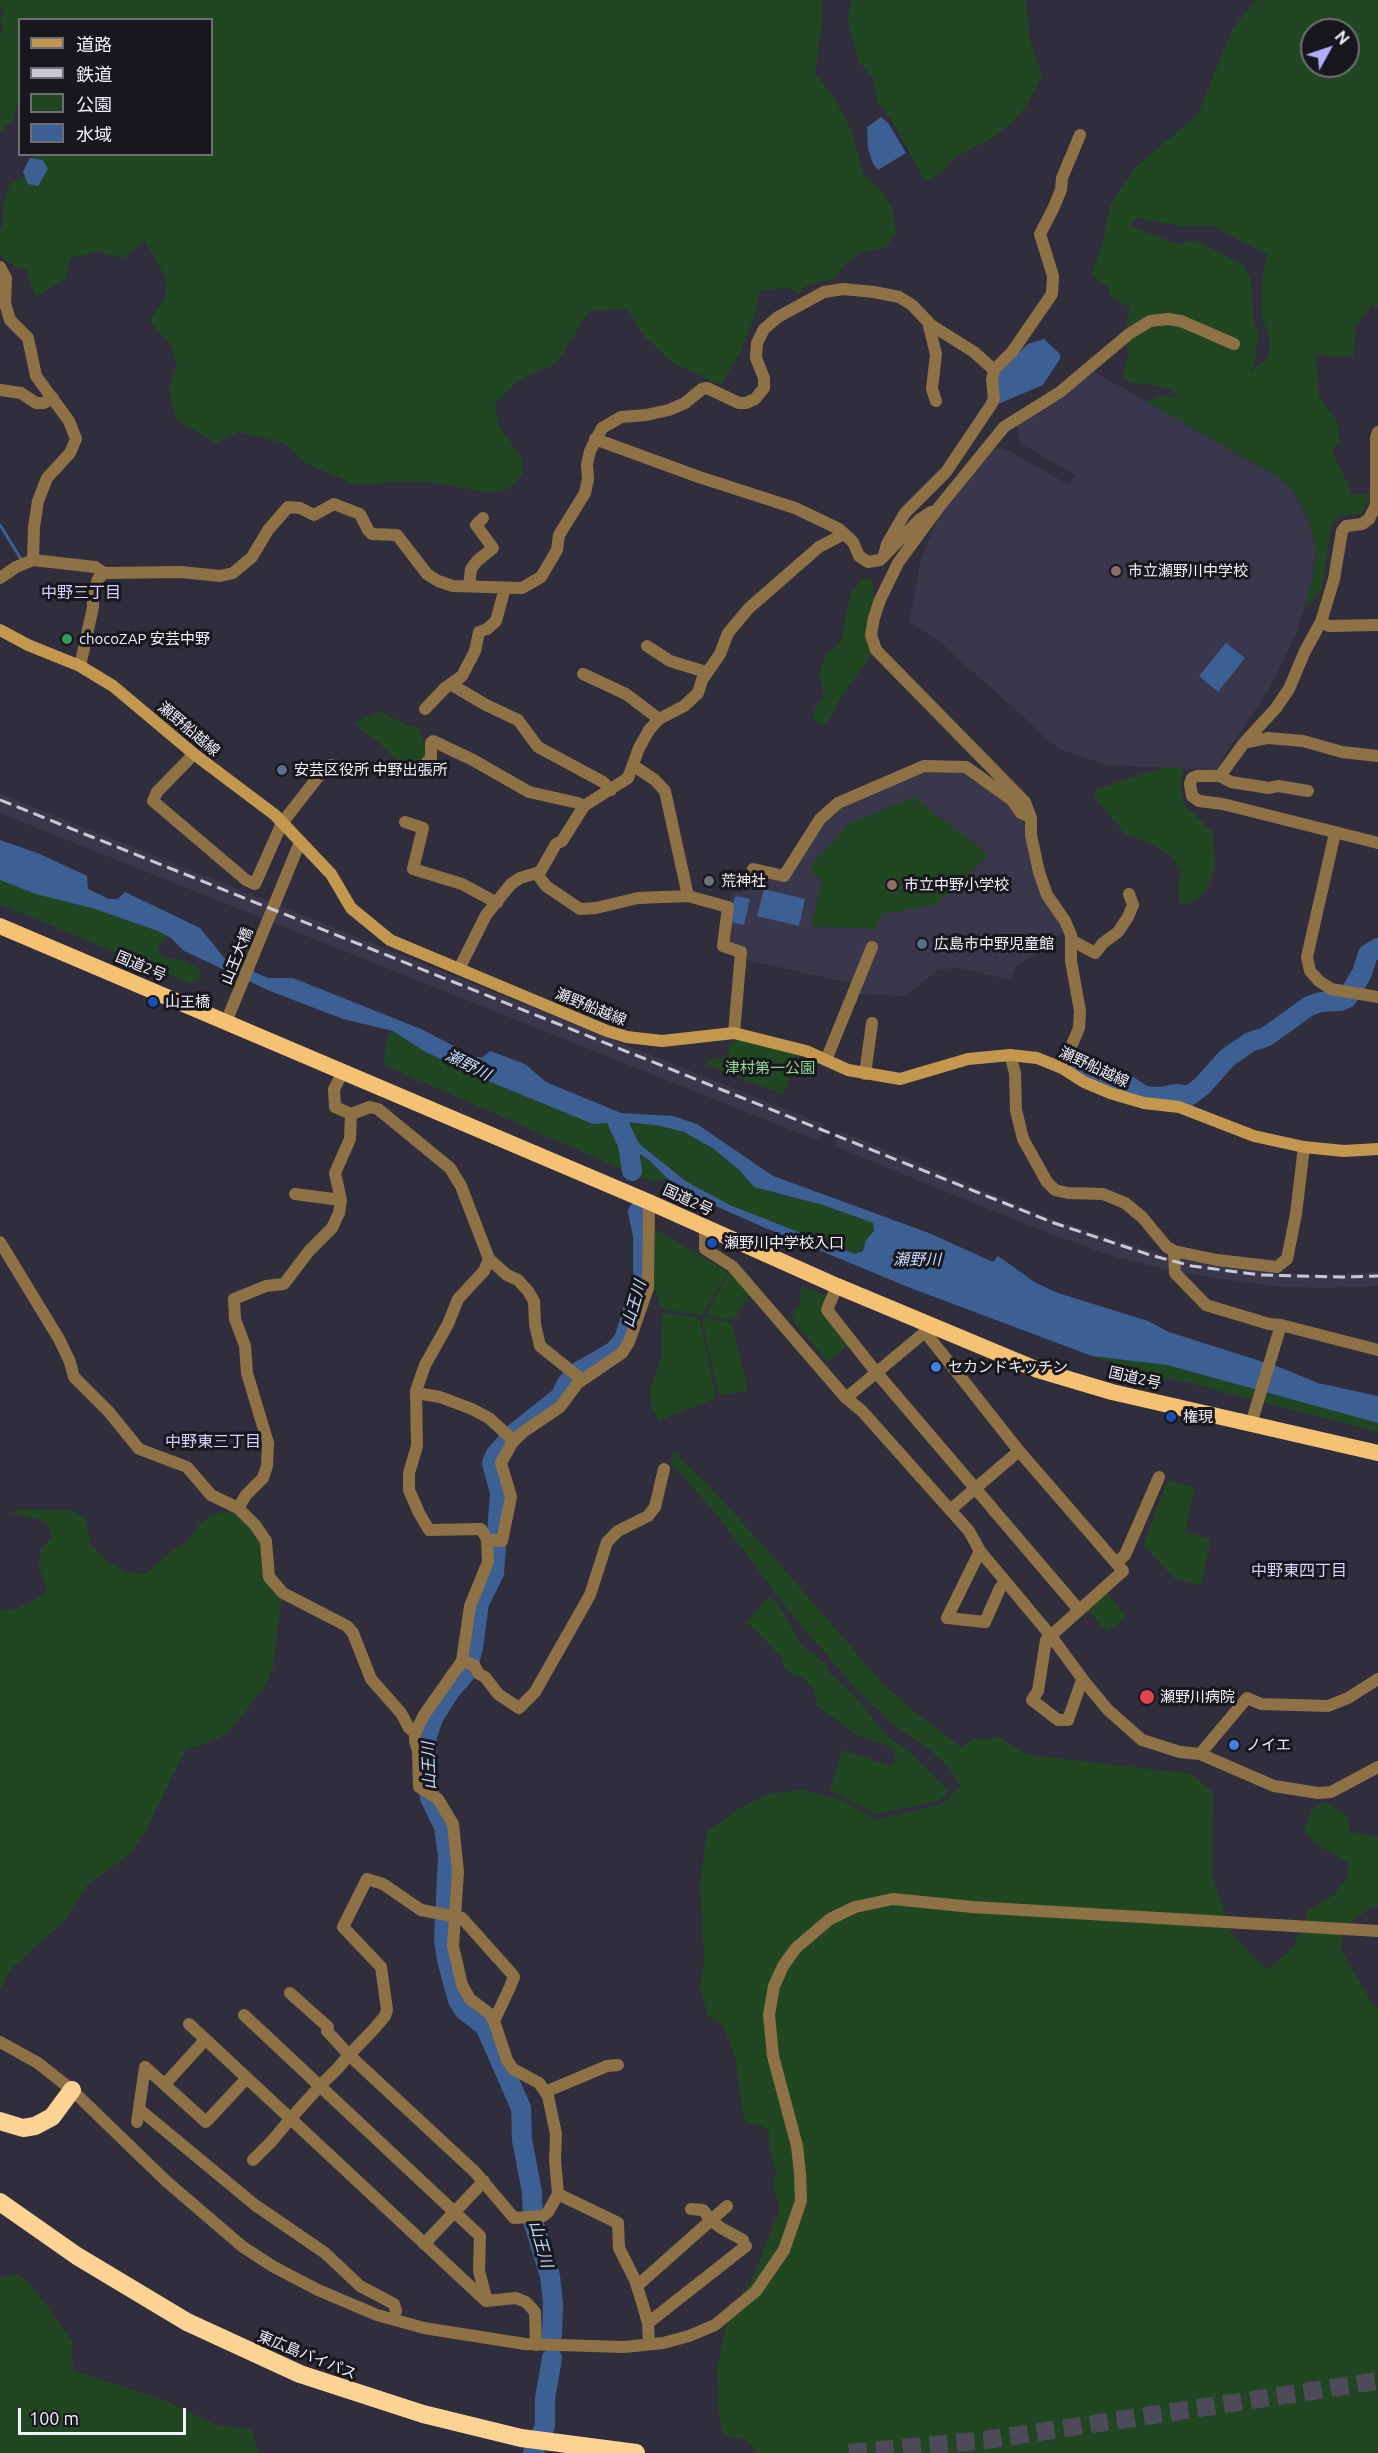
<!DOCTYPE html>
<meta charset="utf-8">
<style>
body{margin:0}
#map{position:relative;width:1378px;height:2453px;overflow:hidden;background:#302e3d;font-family:Ubuntu,"Noto Sans JP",sans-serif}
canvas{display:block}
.legend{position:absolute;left:18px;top:18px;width:195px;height:138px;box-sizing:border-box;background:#18171e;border:2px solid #6f6e76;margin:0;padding:8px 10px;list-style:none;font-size:18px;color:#f2f0fb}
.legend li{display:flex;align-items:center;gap:12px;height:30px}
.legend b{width:30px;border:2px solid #6f6e76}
.north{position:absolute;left:1300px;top:18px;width:60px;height:60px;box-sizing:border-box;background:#18171e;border:2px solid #6f6e76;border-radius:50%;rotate:50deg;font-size:16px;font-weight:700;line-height:24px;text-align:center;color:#f2f0fb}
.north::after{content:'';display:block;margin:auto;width:21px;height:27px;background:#b1adfa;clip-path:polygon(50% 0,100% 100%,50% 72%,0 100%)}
.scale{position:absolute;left:18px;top:2408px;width:168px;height:27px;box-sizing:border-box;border:3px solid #f2f0fb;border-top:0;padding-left:8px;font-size:18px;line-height:21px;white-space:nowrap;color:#f2f0fb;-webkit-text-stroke:4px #18171e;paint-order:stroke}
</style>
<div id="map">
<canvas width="1378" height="2453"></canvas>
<ul class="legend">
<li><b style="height:8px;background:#c3974d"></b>道路</li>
<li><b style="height:8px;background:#c9c7d3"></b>鉄道</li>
<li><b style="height:16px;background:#214722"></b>公園</li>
<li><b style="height:16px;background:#3c5f94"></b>水域</li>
</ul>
<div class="north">N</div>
<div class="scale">100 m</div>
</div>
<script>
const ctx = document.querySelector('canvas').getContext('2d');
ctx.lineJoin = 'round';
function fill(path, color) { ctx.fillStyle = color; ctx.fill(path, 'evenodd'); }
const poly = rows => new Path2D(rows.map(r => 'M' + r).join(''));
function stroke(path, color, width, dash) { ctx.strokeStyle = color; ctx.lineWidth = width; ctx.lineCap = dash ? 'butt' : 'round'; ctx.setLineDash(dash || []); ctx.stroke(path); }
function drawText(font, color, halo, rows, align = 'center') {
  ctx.font = font + ' Ubuntu,"Noto Sans JP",sans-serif'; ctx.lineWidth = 6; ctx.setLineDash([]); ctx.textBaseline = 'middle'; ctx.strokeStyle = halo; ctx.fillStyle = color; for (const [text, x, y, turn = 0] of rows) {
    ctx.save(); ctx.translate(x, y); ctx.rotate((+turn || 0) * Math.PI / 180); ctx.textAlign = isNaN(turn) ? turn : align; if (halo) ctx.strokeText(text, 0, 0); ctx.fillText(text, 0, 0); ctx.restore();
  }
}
const built = poly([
 [1091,370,1278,477,1294,491,1307,517,1316,548,1312,582,1296,634,1271,686,1215,770,1107,765,1059,749,939,641,909,622,921,560,938,517,992,450,1003,448,1069,485,1075,475,1020,443,1017,422],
 [965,771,1009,802,1027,828,1064,931,1044,949,1016,966,1011,980,960,968,939,969,906,996,859,994,878,947,870,942,851,983,745,960,746,949,728,944,730,897,734,893,745,891,748,879,755,872,784,879,829,818,842,806,926,772],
 [0,794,825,1125,819,1141,0,813],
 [840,1131,1058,1221,1170,1257,1269,1273,1324,1275,1378,1272,1378,1286,1322,1288,1270,1286,1172,1271,1116,1257,1053,1235,834,1146]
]);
const green = poly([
 [0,0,822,0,822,22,815,74,833,96,850,127,864,175,882,191,892,207,896,233,886,248,862,252,843,266,836,277,804,287,799,294,789,288,760,290,754,318,739,355,721,385,671,362,645,337,627,309,589,311,556,364,521,379,495,403,498,425,522,458,522,475,508,489,492,493,441,484,411,481,356,485,305,463,284,443,239,432,216,443,175,419,169,386,177,368,173,348,150,321,165,297,166,278,144,240,124,258,97,252,70,258,65,279,35,297,26,269,14,266,0,256,0,230,2,228,4,201,10,184,31,174,34,155,212,154,212,20,20,20,19,102,13,119,0,132,0,38,3,26,0,17,5,11,0,8],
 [851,0,1026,0,1030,41,1042,75,1029,102,1012,123,991,139,957,156,941,173,925,181,892,120,877,101,873,78,858,61,848,22],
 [1256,0,1378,0,1378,308,1372,304,1356,326,1353,357,1316,355,1319,397,1337,421,1340,440,1332,452,1349,485,1351,495,1370,494,1362,514,1341,515,1332,524,1321,591,1304,609,1312,582,1316,548,1307,517,1294,491,1278,477,1147,402,1159,396,1178,397,1172,390,1155,385,1132,383,1123,379,1128,354,1125,334,1130,308,1109,295,1109,288,1091,275,1102,247,1110,205,1134,169,1198,114,1232,30],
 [1312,30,1348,30,1348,66,1312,66],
 [1136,218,1183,226,1212,226,1267,254,1262,280,1262,320,1269,332,1269,356,1249,373,1255,361,1258,333,1254,323,1251,280,1244,265,1195,240,1177,244,1131,226],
 [862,578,872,580,874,596,866,637,873,653,839,700,829,720,823,725,815,720,813,712,824,696,819,673,826,654,838,645,843,637,845,617,851,594],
 [380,711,408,726,418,726,425,748,426,759,424,767,414,777,378,742,355,725,357,722],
 [1165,767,1183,768,1181,787,1184,804,1213,833,1215,867,1206,891,1188,905,1179,903,1178,888,1181,871,1170,855,1149,843,1126,835,1094,797,1097,789],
 [914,797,989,855,935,905,882,914,876,929,811,926,822,881,808,868,850,823],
 [0,880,36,894,95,909,158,931,168,936,157,948,163,958,183,960,199,969,201,978,192,984,0,904],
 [393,1031,424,1051,471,1074,593,1124,607,1123,616,1131,624,1143,649,1160,668,1179,649,1181,384,1065,387,1036],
 [737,1040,799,1055,783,1095,706,1064,706,1061,729,1056,728,1045],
 [620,1121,661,1126,684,1132,714,1149,740,1171,754,1187,823,1205,873,1223,874,1231,866,1240,863,1251,855,1254,732,1206,687,1182,643,1147,624,1128],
 [655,1229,728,1272,702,1315,662,1309,654,1286],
 [729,1273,739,1279,750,1294,734,1320,708,1316,706,1313],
 [802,1286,828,1296,823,1311,849,1344,828,1362,791,1318,802,1300,799,1298],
 [662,1312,697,1318,700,1320,716,1398,659,1421,651,1405,650,1389,661,1358],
 [705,1317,732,1323,748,1391,719,1395,702,1320],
 [1092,1356,1167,1365,1378,1423,1378,1432,1189,1383,1147,1375],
 [674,1452,710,1487,771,1554,882,1683,915,1712,961,1747,974,1738,986,1740,999,1737,1028,1755,1192,1774,1213,1792,1212,1875,1232,1934,1267,1970,1293,1948,1308,1911,1334,1895,1348,1876,1347,1862,1315,1843,1304,1831,1311,1812,1323,1801,1343,1812,1348,1819,1350,1832,1378,1836,1378,1907,1370,1908,1343,1927,1341,1949,1373,2006,1378,2008,1378,2453,757,2453,745,2439,723,2436,719,2412,717,2371,723,2337,733,2305,751,2282,780,2208,773,2187,776,2172,769,2146,769,2131,760,2125,747,2124,742,2109,735,2056,723,2026,708,2016,700,1988,704,1959,700,1885,707,1832,738,1809,769,1794,803,1790,844,1801,877,1820,942,1804,960,1786,949,1768,927,1747,895,1726,859,1692,794,1617,712,1509,671,1463],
 [1168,1480,1194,1488,1185,1532,1211,1539,1201,1586,1174,1578,1143,1545],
 [16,1509,75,1511,86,1521,91,1544,109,1563,126,1572,146,1574,168,1554,189,1540,199,1525,210,1515,228,1511,251,1520,259,1534,271,1583,281,1600,273,1668,264,1688,227,1734,203,1745,186,1749,145,1832,130,1854,87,1885,66,1919,11,1969,0,1990,0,1610,14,1610,44,1595,47,1585,39,1569,40,1549,52,1537,46,1521,11,1513],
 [1104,1590,1126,1616,1107,1632,1085,1607],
 [768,1597,777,1602,801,1645,825,1663,830,1674,852,1693,885,1734,911,1754,949,1791,939,1801,876,1814,830,1790,842,1750,889,1766,896,1763,893,1748,857,1735,817,1706,813,1689,802,1677,791,1674,784,1668,782,1658,747,1622],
 [17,2274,31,2284,72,2341,73,2370,162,2399,216,2425,252,2430,258,2453,0,2453,0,2277]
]);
const water = poly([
 [881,117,889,124,906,153,878,170,873,164,868,148,867,127],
 [30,158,43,160,48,169,38,186,28,184,23,172],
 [1044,339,1060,354,1060,359,1043,385,998,404,996,387,999,367,1003,368,1028,344],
 [1226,643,1245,658,1218,692,1199,676],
 [0,840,40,854,87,876,88,889,109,899,118,899,125,892,200,928,226,960,268,978,293,978,421,1029,475,1057,483,1057,490,1051,525,1064,546,1082,621,1113,673,1116,697,1124,773,1176,929,1233,993,1262,998,1256,1036,1283,1058,1293,1148,1321,1169,1332,1279,1367,1318,1383,1378,1396,1378,1423,1167,1365,1092,1356,908,1287,763,1227,693,1196,668,1179,649,1160,624,1143,616,1131,607,1123,593,1124,471,1074,424,1051,393,1031,343,1019,270,991,184,951,171,938,158,931,95,909,36,894,0,880],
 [620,1121,661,1126,684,1132,714,1149,740,1171,754,1187,823,1205,873,1223,874,1231,866,1240,863,1251,855,1254,732,1206,687,1182,643,1147,624,1128],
 [764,889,805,899,799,926,757,916],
 [736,896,750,899,744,925,731,922,734,899]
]);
const stream = poly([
 [0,525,21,559]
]);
const river = poly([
 [1071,1061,1099,1075,1121,1081,1144,1096,1160,1097,1176,1094,1189,1096,1202,1086,1227,1058,1250,1042,1266,1037,1309,1006,1321,1002,1340,1001,1347,998,1362,973,1368,954,1378,948],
 [618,1123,628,1144,632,1171],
 [552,2336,553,2303,550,2276,533,2221,532,2192,522,2140,521,2108,485,2026,464,2010,458,2000,447,1960,444,1939,448,1857,444,1827,430,1798,427,1777,427,1736,433,1718,450,1691,467,1671,473,1647,479,1603,494,1573,500,1493,492,1463,496,1454,516,1432,560,1397,567,1383,578,1372,613,1352,624,1340,643,1277,643,1235,638,1212],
 [533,2453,545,2426,545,2399,552,2358]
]);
const motorwayTunnel = poly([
 [849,2453,986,2440,1378,2381]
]);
const minor = poly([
 [0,267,6,278,5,303,10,320,28,338,36,376,69,421,76,439,70,453,47,478,38,501,34,527,33,560],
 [928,322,936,354,932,389,936,401],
 [0,390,21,393,36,403,44,403,53,398],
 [595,439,699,477,795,508,839,529,853,542,859,556,868,562,880,560,919,520,931,512],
 [884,555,887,544,905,513,946,472,991,405,994,399,992,380,994,370,1012,352,1052,294,1053,276,1040,234,1053,209,1061,190,1062,178,1080,135],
 [0,578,16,567,33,560,95,567,104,573,181,572,220,576,233,573,252,557,268,530,288,507,300,508,314,515,334,504,360,514,368,530,372,534,397,535,427,574,438,581,453,586,522,588,541,577,557,550,559,535,585,493,588,479,587,464,590,451,602,428,621,417,646,415,669,410,685,403,702,389,707,388,739,403,746,403,755,399,764,388,764,378,756,358,757,343,764,329,778,317,824,292,843,289,874,292,899,297,912,305,931,325,974,352,994,370],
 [469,586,471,569,477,561,493,548,476,525,483,518],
 [1321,622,1329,626,1378,625],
 [647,646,670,661,706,672],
 [80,666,93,607,93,595,98,579,104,573],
 [583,674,626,694,659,719],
 [452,685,486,705,518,720,538,747,603,782,611,790],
 [425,709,445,688,462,676,475,651,479,632,487,629,496,621,505,588],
 [1244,743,1268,738,1303,741,1342,752,1378,756],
 [194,754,157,792,153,801,246,880,255,884,282,823,318,777,331,765],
 [427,762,431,759,431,743,433,741,473,760,529,792,578,803,584,806],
 [634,766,655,780,665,791,688,896],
 [1220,776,1244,743,1276,708,1289,689,1305,651,1321,622,1334,579,1342,531,1346,526,1362,524,1369,519,1376,505,1376,438,1378,432],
 [1308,791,1278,786,1269,788,1231,782,1220,776,1197,776,1192,778,1190,784,1192,796,1199,801,1223,804,1378,843],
 [405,822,423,828,413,869,462,884,497,903],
 [1335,833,1307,957,1310,971,1319,981,1331,989,1378,997],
 [753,869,784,876,820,819,838,803,924,766,966,767,1012,800,1021,813,1030,817],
 [537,874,546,886,580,909,596,908,638,898,688,896,728,907,723,946,741,952,734,1033],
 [1071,940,1095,953,1103,943,1118,932,1128,917,1133,905,1129,894],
 [459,969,486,915,511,884,520,878,540,872,556,844,562,841,584,806,628,778,639,748,649,730,659,719,684,706,698,693,702,680,720,654,728,633,749,608,819,547,844,534],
 [1010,1055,1015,1073,1016,1110,1023,1139,1047,1182,1055,1190,1068,1193,1103,1194,1125,1203,1142,1217,1167,1247,1174,1251,1217,1260,1277,1267,1287,1259,1296,1214,1304,1147],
 [826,1060,872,947],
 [1062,1068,1079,1028,1080,1011,1071,961,1071,935,1065,921,1047,895,1039,872,1031,835,1031,818,1025,802,876,650,871,635,874,618,880,600,898,563,939,507,1004,427,1060,392,1129,334,1150,321,1168,319,1181,321,1234,344],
 [343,1072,334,1089,335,1107,351,1114,370,1107,378,1109,450,1168,461,1186,489,1259,484,1271,458,1299,448,1324,425,1365,416,1391,417,1446,409,1473,409,1490,419,1513,429,1530,481,1529,487,1539,502,1541,511,1497,501,1463,512,1443,523,1432,560,1407,578,1383,622,1353,629,1342,648,1288,649,1202],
 [865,1074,872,1023],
 [295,1194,341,1200],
 [705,1228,705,1249,732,1266,846,1398,862,1411,969,1531,980,1551,1051,1636,1084,1681,1108,1710,1142,1740,1180,1752,1200,1754,1274,1786,1318,1793,1331,1792,1378,1767],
 [0,1242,59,1339,70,1362,74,1377,109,1412,139,1449,187,1467,211,1495,238,1508,255,1525,266,1541,269,1577,283,1593,347,1626,353,1633,371,1679,401,1713,409,1728,415,1733],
 [1174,1251,1175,1273,1206,1305,1269,1324,1281,1325,1378,1350],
 [489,1259,507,1275,518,1280,528,1291,534,1301,535,1324,540,1346,581,1379],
 [837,1286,827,1310,876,1372,1079,1610],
 [925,1332,1019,1451,1123,1571,1046,1640,1038,1691,1032,1700,1058,1720,1068,1720,1081,1683,1084,1681],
 [416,1393,440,1397,472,1409,489,1418,514,1441],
 [846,1398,925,1332,928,1326],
 [1251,1424,1281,1325],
 [238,1508,246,1495,263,1478,267,1466,268,1443,247,1373,245,1346,235,1319,234,1299,266,1286,284,1284,309,1251,332,1228,339,1213,341,1200,335,1173,350,1139,351,1114],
 [950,1510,1019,1451],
 [487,1539,488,1562,470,1606,462,1661,424,1715,415,1733,415,1741,418,1751,419,1787,438,1799,453,1824,458,1872,453,1946,462,1985,470,1999,490,2014,494,2021],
 [980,1551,947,1618,985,1622,1000,1588,1006,1582],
 [1116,1563,1125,1555,1159,1477],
 [462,1661,474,1665,479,1674,485,1677,498,1694,519,1708,535,1692,590,1595,607,1542,618,1531,648,1516,655,1507,664,1469],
 [1200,1754,1247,1698,1261,1704,1328,1706,1348,1698,1378,1679],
 [244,2015,480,2236,479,2271,487,2301],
 [189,2024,486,2301,516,2298,526,2302,535,2312,536,2345],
 [165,2084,205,2040],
 [545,2092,607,2066,618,2065],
 [139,2109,255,2205,325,2253,360,2286,394,2304,396,2311],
 [137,2122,145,2067,206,2122,247,2078],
 [253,2160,272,2141,291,2118,320,2086,338,2068,349,2055,374,2029,385,2016,387,2010,381,1967,343,1927,367,1879,383,1884,421,1910,462,1918,512,1974,514,1977,510,1987,494,2021,507,2060,513,2069,539,2083,548,2096,556,2134,555,2160,558,2194,548,2212,543,2216,514,2218,475,2172,349,2055,327,2031,328,2027,290,1993],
 [558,2194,618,2223,619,2248,635,2280,642,2302,648,2323,649,2344],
 [691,2209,703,2210,711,2220,721,2228,743,2240],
 [424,2244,484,2181],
 [637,2286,727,2206],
 [648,2323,746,2246]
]);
const tertiary = poly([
 [226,1022,300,842],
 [0,2042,38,2063,72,2090,166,2181,243,2247,274,2267,318,2290,377,2315,424,2328,525,2344,624,2347,663,2343,689,2336,715,2325,756,2291,784,2250,801,2201,800,2173,797,2146,773,2056,769,2015,774,1986,783,1966,796,1948,830,1919,855,1907,893,1899,972,1907,1378,1931]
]);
const secondary = poly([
 [0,630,28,645,80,666,113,686,194,754,275,815,331,874,351,908,390,940,607,1031,627,1037,662,1041,734,1033,806,1051,848,1070,900,1079,968,1059,1010,1055,1037,1058,1062,1068,1084,1082,1110,1093,1144,1103,1179,1107,1254,1136,1304,1147,1344,1151,1378,1149]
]);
const trunk = poly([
 [0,926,649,1202,837,1286,1038,1370,1112,1392,1378,1453]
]);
const motorway = poly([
 [0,2121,23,2128,35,2126,52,2117,72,2090],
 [0,2202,77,2256,187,2322,300,2374,423,2414,521,2438,636,2453]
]);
const rail = poly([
 [0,800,1054,1223,1150,1255,1192,1266,1260,1275,1341,1277,1378,1276]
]);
const markers = [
 [1116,571,6,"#8d6e63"],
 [67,639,6,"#2e9e5b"],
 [282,770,6,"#5c6f8a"],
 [709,881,6,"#6b7280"],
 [892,885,6,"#8d6e63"],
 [922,944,6,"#5c6f8a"],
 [153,1002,6,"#1a4fb4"],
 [712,1243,6,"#1a4fb4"],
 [936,1367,6,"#3f7fe0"],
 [1171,1417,6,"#1a4fb4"],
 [1147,1697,8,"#e0444e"],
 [1234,1745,6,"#3f7fe0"]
];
const poiNames = [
 ["市立瀬野川中学校",1128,571],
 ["chocoZAP 安芸中野",79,639],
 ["安芸区役所 中野出張所",294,770],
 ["荒神社",721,881],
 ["市立中野小学校",904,885],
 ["広島市中野児童館",934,944],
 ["山王橋",165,1002],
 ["瀬野川中学校入口",724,1243],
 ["セカンドキッチン",948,1367],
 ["権現",1183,1417],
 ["瀬野川病院",1160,1697],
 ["ノイエ",1246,1745]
];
const streetNames = [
 ["瀬野船越線",189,729,40],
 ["山王大橋",237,956,-68],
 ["国道2号",141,966,23],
 ["瀬野船越線",591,1007,22],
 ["瀬野船越線",1094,1067,25],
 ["国道2号",688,1200,25],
 ["国道2号",1135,1378,13],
 ["東広島バイパス",307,2355,22]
];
const parkNames = [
 ["津村第一公園",770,1068]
];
const neighbourhoodNames = [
 ["中野三丁目",81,593],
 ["中野東三丁目",213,1442],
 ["中野東四丁目",1299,1571]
];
const waterNames = [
 ["瀬野川",468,1065,27],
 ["瀬野川",917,1260],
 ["山王川",634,1304,-74],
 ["山王川",429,1766,-92],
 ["山王川",541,2244,74]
];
fill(built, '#3a374c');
fill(green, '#214722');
fill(water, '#3c5f94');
stroke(stream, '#3c5f94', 3);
stroke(river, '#3c5f94', 20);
stroke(motorwayTunnel, '#4d4b5a', 18, [18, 9]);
stroke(minor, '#8e7246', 12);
stroke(tertiary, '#8e7246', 12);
stroke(secondary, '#c3974d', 12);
stroke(trunk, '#f4c272', 16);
stroke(motorway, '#fcd393', 18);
stroke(rail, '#c9c7d3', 3, [12, 6]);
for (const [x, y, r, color] of markers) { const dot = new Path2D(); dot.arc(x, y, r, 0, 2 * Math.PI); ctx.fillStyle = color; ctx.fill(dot); stroke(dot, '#18171e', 2); }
drawText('15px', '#f2f0fb', '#18171e', poiNames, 'left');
drawText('15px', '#f2f0fb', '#18171e', streetNames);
drawText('15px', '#90da91', '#18171e', parkNames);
drawText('16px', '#d4d3ff', '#18171e', neighbourhoodNames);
drawText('italic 16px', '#c6dcfc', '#18171e', waterNames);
</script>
